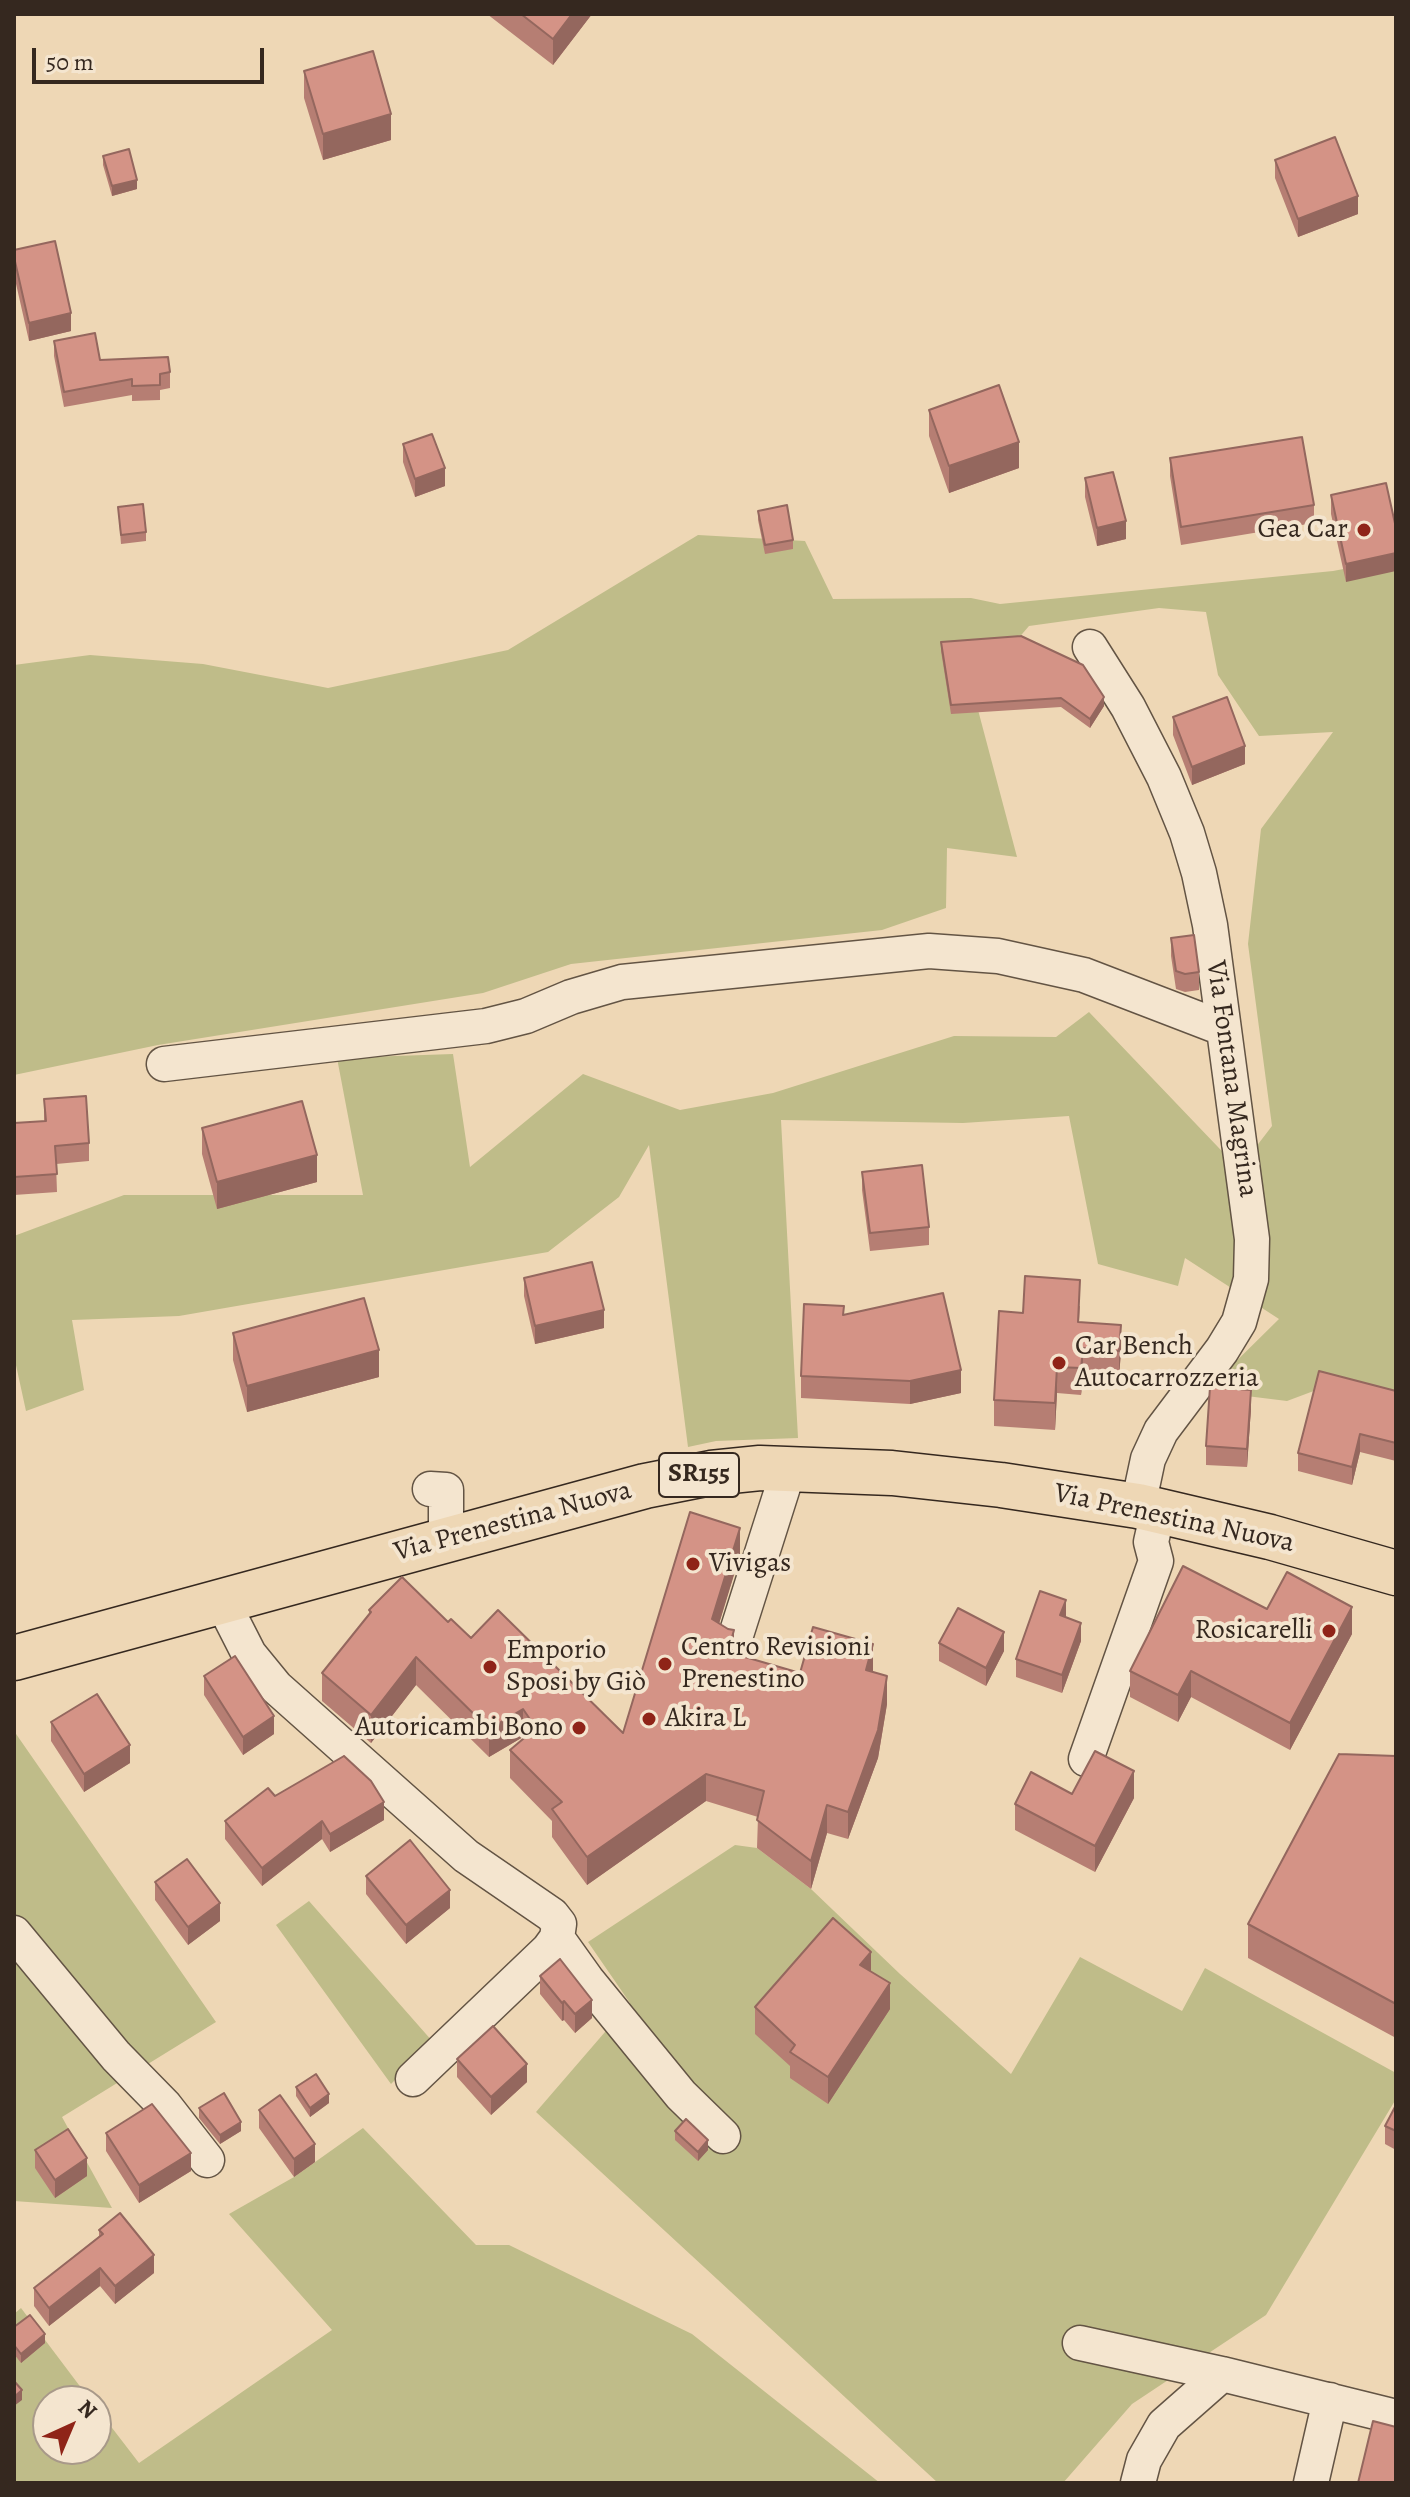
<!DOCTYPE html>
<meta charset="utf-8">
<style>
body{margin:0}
#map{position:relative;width:1410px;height:2497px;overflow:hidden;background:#eed7b5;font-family:Alegreya,serif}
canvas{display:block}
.frame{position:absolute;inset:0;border:16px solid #35281f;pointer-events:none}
.north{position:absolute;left:32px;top:2385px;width:80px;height:80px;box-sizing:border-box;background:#f4e5cf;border:2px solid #a89989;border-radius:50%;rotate:44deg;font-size:22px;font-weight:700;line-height:32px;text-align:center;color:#35281f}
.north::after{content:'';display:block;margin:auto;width:28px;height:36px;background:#8f2418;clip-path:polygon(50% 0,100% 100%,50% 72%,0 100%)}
.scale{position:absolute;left:32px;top:48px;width:232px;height:36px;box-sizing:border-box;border:4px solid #35281f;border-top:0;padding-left:10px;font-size:24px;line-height:28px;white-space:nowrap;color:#35281f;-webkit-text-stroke:6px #f4e5cf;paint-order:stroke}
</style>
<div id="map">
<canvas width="1410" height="2497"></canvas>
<div class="frame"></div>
<div class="north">N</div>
<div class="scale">50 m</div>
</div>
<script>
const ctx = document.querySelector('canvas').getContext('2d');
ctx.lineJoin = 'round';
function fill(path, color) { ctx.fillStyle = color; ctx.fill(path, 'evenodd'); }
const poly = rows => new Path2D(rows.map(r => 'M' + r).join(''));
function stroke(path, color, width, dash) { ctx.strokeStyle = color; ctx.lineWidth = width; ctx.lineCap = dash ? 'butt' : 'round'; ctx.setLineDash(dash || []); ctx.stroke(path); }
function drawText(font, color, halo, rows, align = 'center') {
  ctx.font = font + ' Alegreya,serif'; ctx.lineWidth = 8; ctx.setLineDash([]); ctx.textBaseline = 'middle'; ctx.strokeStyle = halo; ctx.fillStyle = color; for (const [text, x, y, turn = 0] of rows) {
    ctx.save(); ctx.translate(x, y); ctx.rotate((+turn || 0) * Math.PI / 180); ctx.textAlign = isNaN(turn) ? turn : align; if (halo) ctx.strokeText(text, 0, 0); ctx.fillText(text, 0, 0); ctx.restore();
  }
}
const green = poly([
 [698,535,805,541,833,599,971,598,1000,604,1333,571,1396,559,1396,1409,1319,1389,1287,1401,1206,1391,1279,1319,1185,1258,1178,1286,1098,1264,1069,1116,963,1123,781,1120,798,1438,716,1441,688,1447,649,1145,619,1197,548,1252,179,1316,72,1320,84,1390,26,1411,14,1356,14,1236,124,1195,363,1195,337,1058,453,1054,470,1167,583,1074,680,1110,773,1093,954,1036,1056,1037,1089,1012,1239,1169,1272,1126,1248,944,1261,829,1333,732,1259,736,1218,675,1206,612,1159,608,1029,626,973,691,1017,857,947,848,946,908,882,930,571,964,483,993,158,1045,14,1075,14,665,90,655,203,664,328,688,508,650],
 [14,1731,216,2022,62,2117,112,2208,14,2201],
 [735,1845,757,1848,811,1889,900,1974,1011,2074,1080,1957,1182,2011,1205,1968,1396,2073,1396,2099,1266,2315,1132,2404,1063,2483,938,2483,536,2112,630,2003,588,1942],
 [309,1901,433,2042,391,2084,276,1925],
 [363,2128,476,2245,509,2245,692,2334,880,2483,14,2483,14,2314,21,2308,91,2401,48,2401,48,2449,96,2449,96,2407,139,2463,332,2330,229,2214,294,2177]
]);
const minor = poly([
 [1090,647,1128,707,1164,777,1187,833,1199,873,1210,925,1252,1239,1251,1279,1239,1322,1222,1350,1161,1431,1148,1459,1138,1506],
 [164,1064,486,1026,526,1016,571,997,622,982,929,951,998,956,1084,975,1222,1028],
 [430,1489,446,1490,446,1541],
 [222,1601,249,1654,276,1687,466,1856,552,1915,559,1924,557,1938,549,1949,413,2079],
 [735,1638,789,1468],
 [1086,1759,1156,1561,1151,1542,1158,1511],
 [14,1933,116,2056,165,2106,207,2160],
 [557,1938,587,1980,681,2095,723,2136],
 [1080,2343,1222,2374],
 [1138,2483,1144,2460,1164,2425,1222,2374,1396,2417],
 [1311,2483,1330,2400]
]);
const major = poly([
 [14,1658,645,1486,711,1473,760,1468,892,1473,1001,1485,1138,1506,1270,1537,1396,1573]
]);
const wall = poly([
 [487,14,592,14,553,65],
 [304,71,391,140,323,160,304,98],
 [103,156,137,189,112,196,103,165],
 [1275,160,1358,214,1298,237,1275,178],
 [14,250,71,331,29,341,14,275],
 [54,341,100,360,170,372,170,388,160,390,160,400,132,401,132,395,64,407,54,356],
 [929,410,1019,468,949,493,929,436],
 [403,444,445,486,415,497,403,462],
 [1170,458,1314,505,1314,523,1181,545,1170,476],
 [1085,478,1126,539,1097,546,1085,497],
 [1386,483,1346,582,1331,514,1331,495],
 [118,507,146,532,146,541,121,544],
 [758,511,793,540,793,549,765,554,758,520],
 [941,642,1104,706,1090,728,1061,707,951,714,941,651],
 [1173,717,1245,764,1192,785,1173,735],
 [1171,938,1199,972,1199,990,1185,992,1176,989,1171,956],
 [44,1099,89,1143,89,1161,56,1164,57,1192,14,1195,14,1123,44,1121],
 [202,1128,317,1182,217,1209,202,1154],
 [862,1172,929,1227,929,1245,870,1251,862,1190],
 [524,1278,604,1328,535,1344,524,1296],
 [1080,1306,1079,1322,1121,1351,1119,1377,1083,1375,1081,1395,1057,1393,1055,1430,994,1426,994,1400,1023,1313],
 [844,1315,961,1393,910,1404,801,1398,801,1376],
 [233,1333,379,1377,247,1412,233,1360],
 [1396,1391,1396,1461,1360,1452,1352,1485,1298,1471,1298,1453],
 [1251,1408,1247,1467,1206,1465,1206,1446],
 [740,1555,719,1623,734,1654,800,1673,873,1672,887,1704,878,1758,848,1839,827,1833,811,1889,757,1848,758,1817,706,1801,587,1885,552,1837,552,1821,510,1778,510,1750,524,1738,523,1737,489,1757,416,1685,371,1743,322,1701,322,1673,369,1614,369,1610,448,1622,623,1733],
 [1267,1609,1352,1634,1290,1750,1191,1697,1178,1722,1130,1697,1130,1671],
 [1066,1617,1081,1641,1062,1693,1016,1677,1016,1659],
 [939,1643,1004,1651,986,1686,939,1661],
 [204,1676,274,1734,243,1755,204,1695],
 [51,1722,130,1763,84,1792,51,1741],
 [1396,1756,1396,2038,1248,1958,1248,1924],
 [1072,1794,1134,1798,1095,1872,1015,1830,1015,1804],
 [275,1796,384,1820,330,1852,322,1839,262,1886,225,1839,225,1821],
 [366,1876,450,1908,406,1944,366,1894],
 [155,1882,220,1921,188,1945,155,1900],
 [871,1971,890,2009,828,2104,790,2078,790,2066,755,2034,755,2007],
 [540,1976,592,2018,575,2033,564,2020,562,2021,540,1994],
 [457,2059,527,2082,491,2115,457,2077],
 [296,2087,329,2103,310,2117,296,2096],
 [1396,2105,1396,2150,1385,2144,1385,2126],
 [199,2108,241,2131,220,2144,199,2118],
 [259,2110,315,2162,294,2177,259,2128],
 [675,2131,708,2150,698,2161,675,2140],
 [106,2133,191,2171,139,2203,106,2151],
 [35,2150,87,2176,55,2198,35,2168],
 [99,2230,154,2273,115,2304,100,2286,49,2326,34,2306,34,2288,99,2236],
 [14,2327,45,2343,21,2363,14,2354]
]);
const shadedWall = poly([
 [572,14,592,14,553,65,553,39],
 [391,114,391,140,323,160,323,134],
 [137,180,137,189,112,196,112,186],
 [1358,196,1358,214,1298,237,1298,219],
 [71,313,71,331,29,341,29,323],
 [1019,442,1019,468,949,493,949,466],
 [445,468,445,486,415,497,415,479],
 [1126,521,1126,539,1097,546,1097,528],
 [1396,553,1396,571,1346,582,1346,564],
 [1104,697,1104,706,1090,728,1090,719],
 [1245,746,1245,764,1192,785,1192,767],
 [317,1155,317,1182,217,1209,217,1182],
 [604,1310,604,1328,535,1344,535,1326],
 [1121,1325,1121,1351,1119,1377,1119,1351],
 [1083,1348,1083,1375,1081,1395,1081,1368],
 [379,1350,379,1377,247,1412,247,1386],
 [1057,1367,1057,1393,1055,1430,1055,1403],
 [961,1370,961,1393,910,1404,910,1381],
 [1251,1390,1251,1408,1247,1467,1247,1449],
 [1360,1434,1360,1452,1352,1485,1352,1467],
 [740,1528,740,1555,712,1647,712,1619],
 [1066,1600,1066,1618,1060,1615],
 [1352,1607,1352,1634,1290,1750,1290,1723],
 [1081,1623,1081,1641,1062,1693,1062,1675],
 [734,1630,734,1657,728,1652],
 [1004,1632,1004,1651,986,1686,986,1668],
 [873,1644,873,1672,866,1670],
 [416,1657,416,1685,371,1743,371,1715],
 [1191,1671,1191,1697,1178,1722,1178,1695],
 [887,1676,887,1704,878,1758,848,1839,848,1812],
 [523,1709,523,1737,489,1757,489,1729],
 [274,1716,274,1734,243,1755,243,1737],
 [130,1745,130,1763,84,1792,84,1774],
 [1134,1771,1134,1798,1095,1872,1095,1846],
 [706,1774,706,1801,587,1885,587,1857],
 [384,1802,384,1820,330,1852,330,1834],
 [827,1805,827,1833,811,1889,811,1861],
 [322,1821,322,1839,262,1886,262,1868],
 [450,1890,450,1908,406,1944,406,1925],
 [220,1903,220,1921,188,1945,188,1927],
 [871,1952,871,1978,860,1965],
 [890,1983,890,2009,828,2104,828,2077],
 [592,2000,592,2018,575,2033,575,2014],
 [564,2001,564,2020,562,2021,562,2003],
 [527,2064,527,2082,491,2115,491,2097],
 [329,2094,329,2103,310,2117,310,2108],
 [241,2122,241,2131,220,2144,220,2135],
 [708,2140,708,2150,698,2161,698,2152],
 [315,2144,315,2162,294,2177,294,2159],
 [191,2153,191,2171,139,2203,139,2185],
 [87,2158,87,2176,55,2198,55,2180],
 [154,2255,154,2273,115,2304,115,2286],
 [100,2268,100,2286,49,2326,49,2308],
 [45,2334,45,2343,21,2363,21,2354],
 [22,2390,22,2400,14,2406,14,2397]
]);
const building = poly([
 [521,14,572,14,553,39,521,14],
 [373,51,391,114,323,134,304,71,373,51],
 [1335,137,1358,196,1298,219,1275,160,1335,137],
 [129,149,137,180,112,186,103,156,129,149],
 [55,241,71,313,29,323,14,257,14,250,55,241],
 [95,333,100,360,168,357,170,372,160,374,160,385,132,386,132,379,64,392,54,341,95,333],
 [999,385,1019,442,949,466,929,410,999,385],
 [432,434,445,468,415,479,403,444,432,434],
 [1302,437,1314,505,1181,527,1170,458,1302,437],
 [1113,472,1126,521,1097,528,1085,478,1113,472],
 [1386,483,1396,528,1396,553,1346,564,1331,495,1386,483],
 [143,504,146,532,121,535,118,507,143,504],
 [787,505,793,540,765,545,758,511,787,505],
 [1021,636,1083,665,1104,697,1090,719,1061,698,951,705,941,642,1021,636],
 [1227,697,1245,746,1192,767,1173,717,1227,697],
 [1194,935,1199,972,1185,974,1176,971,1171,938,1194,935],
 [86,1096,89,1143,55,1146,57,1174,14,1177,14,1123,46,1121,44,1099,86,1096],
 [302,1101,317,1155,217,1182,202,1128,302,1101],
 [922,1165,929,1227,870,1233,862,1172,922,1165],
 [592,1262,604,1310,535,1326,524,1278,592,1262],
 [1025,1276,1080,1280,1078,1322,1121,1325,1119,1351,1083,1348,1081,1368,1057,1367,1055,1403,994,1400,999,1311,1023,1313,1025,1276],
 [943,1293,961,1370,910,1381,801,1376,804,1304,844,1306,843,1315,943,1293],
 [364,1298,379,1350,247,1386,233,1333,364,1298],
 [1319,1371,1396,1391,1396,1443,1360,1434,1352,1467,1298,1453,1319,1371],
 [1210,1387,1251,1390,1247,1449,1206,1446,1210,1387],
 [690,1512,740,1528,712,1619,728,1629,734,1630,728,1652,800,1673,813,1627,873,1644,866,1670,887,1676,878,1730,848,1812,827,1805,811,1861,757,1820,764,1791,706,1774,587,1857,552,1809,562,1802,510,1750,536,1728,523,1709,489,1729,416,1657,371,1715,322,1673,371,1612,369,1610,402,1577,448,1622,451,1619,471,1638,498,1610,623,1733,690,1512],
 [1183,1566,1267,1609,1287,1572,1352,1607,1290,1723,1191,1671,1178,1695,1130,1671,1183,1566],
 [1040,1591,1066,1600,1060,1615,1081,1623,1062,1675,1016,1659,1040,1591],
 [958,1608,1004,1632,986,1668,939,1643,958,1608],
 [235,1656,274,1716,243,1737,204,1676,235,1656],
 [97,1694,130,1745,84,1774,51,1722,97,1694],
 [1095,1751,1134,1771,1095,1846,1015,1804,1031,1772,1072,1794,1095,1751],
 [1339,1754,1396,1756,1396,2004,1248,1924,1339,1754],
 [344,1756,371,1781,384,1802,330,1834,322,1821,262,1868,225,1821,268,1788,275,1796,344,1756],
 [410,1840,450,1890,406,1925,366,1876,410,1840],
 [187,1859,220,1903,188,1927,155,1882,187,1859],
 [833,1918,871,1952,860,1965,890,1983,828,2077,790,2052,795,2045,755,2007,833,1918],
 [560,1959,592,2000,575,2014,564,2001,562,2003,540,1976,560,1959],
 [493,2026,527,2064,491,2097,457,2059,493,2026],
 [316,2074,329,2094,310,2108,296,2087,316,2074],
 [224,2093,241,2122,220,2135,199,2108,224,2093],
 [280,2095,315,2144,294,2159,259,2110,280,2095],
 [152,2104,191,2153,139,2185,106,2133,152,2104],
 [1396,2105,1396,2131,1385,2126,1396,2105],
 [686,2119,708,2140,698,2152,675,2131,686,2119],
 [68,2129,87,2158,55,2180,35,2150,68,2129],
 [120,2213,154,2255,115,2286,100,2268,49,2308,34,2288,103,2234,99,2230,120,2213],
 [30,2315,45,2334,21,2354,14,2345,14,2327,30,2315],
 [14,2381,22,2390,14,2397,14,2381],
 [1373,2421,1396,2427,1396,2483,1358,2483,1373,2421]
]);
const markers = [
 [1364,530,8,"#8f2418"],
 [1059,1363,8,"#8f2418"],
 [693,1564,8,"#8f2418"],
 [1329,1631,8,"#8f2418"],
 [665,1664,8,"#8f2418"],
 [490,1667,8,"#8f2418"],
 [649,1719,8,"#8f2418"],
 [579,1728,8,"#8f2418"]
];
const shields = [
 [699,1475,80]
];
const shieldNames = [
 ["SR155",699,1475]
];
const poiNames = [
 ["Gea Car",1348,530,"right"],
 ["Car Bench",1075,1347],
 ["Autocarrozzeria",1075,1379],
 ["Vivigas",709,1564],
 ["Rosicarelli",1313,1631,"right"],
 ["Centro Revisioni",681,1648],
 ["Prenestino",681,1680],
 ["Emporio",506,1651],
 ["Sposi by Giò",506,1683],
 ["Akira L",665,1719],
 ["Autoricambi Bono",563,1728,"right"]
];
const streetNames = [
 ["Via Fontana Magrina",1231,1079,82],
 ["Via Prenestina Nuova",1174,1519,12],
 ["Via Prenestina Nuova",513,1522,-15]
];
fill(green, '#bfbc89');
stroke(minor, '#635444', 37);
stroke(major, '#35281f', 47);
stroke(minor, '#f4e5cf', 34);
stroke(major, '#eed7b5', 44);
fill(wall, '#b67e73');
fill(shadedWall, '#94675e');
fill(building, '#d49386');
stroke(building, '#94675e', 2);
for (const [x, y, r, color] of markers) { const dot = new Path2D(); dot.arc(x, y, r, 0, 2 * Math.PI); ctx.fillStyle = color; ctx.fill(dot); stroke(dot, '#f4e5cf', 3); }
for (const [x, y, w] of shields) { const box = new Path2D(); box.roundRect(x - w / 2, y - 22, w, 44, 6); ctx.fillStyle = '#f4e5cf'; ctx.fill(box); stroke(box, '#35281f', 2); }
drawText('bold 26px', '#35281f', null, shieldNames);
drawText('28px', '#35281f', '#f4e5cf', poiNames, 'left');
drawText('28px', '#35281f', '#f4e5cf', streetNames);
</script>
